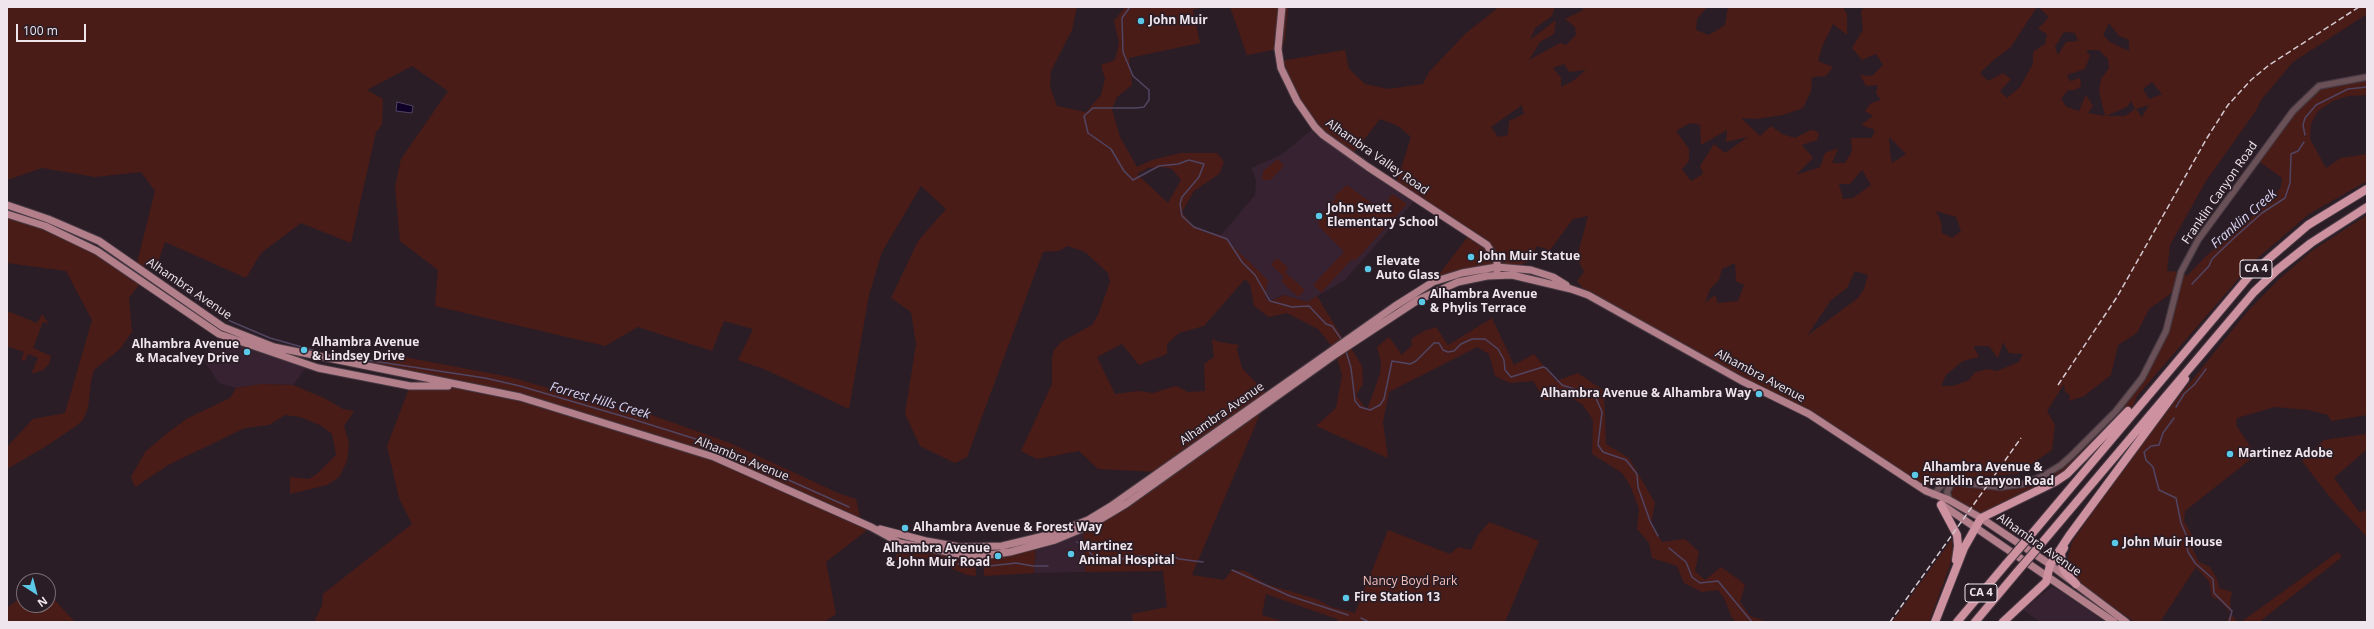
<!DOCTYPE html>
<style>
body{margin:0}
#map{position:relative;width:2374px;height:629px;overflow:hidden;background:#2b1d26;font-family:"Open Sans",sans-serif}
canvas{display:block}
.frame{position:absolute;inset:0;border:8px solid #efe5ec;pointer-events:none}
.north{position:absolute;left:16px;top:573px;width:40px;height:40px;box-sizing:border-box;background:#2b1d26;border:1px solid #796d75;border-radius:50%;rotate:144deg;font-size:11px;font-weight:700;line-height:16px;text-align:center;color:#efe5ec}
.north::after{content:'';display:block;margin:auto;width:14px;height:18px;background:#5ac8e6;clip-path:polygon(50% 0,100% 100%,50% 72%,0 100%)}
.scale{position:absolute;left:16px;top:24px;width:70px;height:18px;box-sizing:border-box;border:2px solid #efe5ec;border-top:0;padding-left:5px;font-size:12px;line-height:14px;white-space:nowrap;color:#efe5ec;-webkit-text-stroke:3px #2b1d26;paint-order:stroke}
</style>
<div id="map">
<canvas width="2374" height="629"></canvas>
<div class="frame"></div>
<div class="north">N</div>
<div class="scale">100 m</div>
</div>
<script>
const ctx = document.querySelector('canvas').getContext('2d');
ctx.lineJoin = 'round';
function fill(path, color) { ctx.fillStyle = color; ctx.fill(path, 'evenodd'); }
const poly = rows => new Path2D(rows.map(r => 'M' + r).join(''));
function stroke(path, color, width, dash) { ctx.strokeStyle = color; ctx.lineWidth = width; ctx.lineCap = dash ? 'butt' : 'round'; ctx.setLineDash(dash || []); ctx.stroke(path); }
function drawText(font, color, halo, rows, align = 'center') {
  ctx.font = font + ' "Open Sans",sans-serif'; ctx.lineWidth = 3.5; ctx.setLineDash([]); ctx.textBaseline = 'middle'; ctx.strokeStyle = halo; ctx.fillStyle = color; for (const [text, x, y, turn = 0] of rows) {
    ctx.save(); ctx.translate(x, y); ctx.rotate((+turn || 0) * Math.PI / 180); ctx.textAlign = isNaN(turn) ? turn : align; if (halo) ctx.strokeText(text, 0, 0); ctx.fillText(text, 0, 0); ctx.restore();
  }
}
const built = poly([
 [1315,127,1417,198,1345,280,1307,302,1284,295,1269,302,1221,235,1255,195,1256,180,1251,168,1281,155],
 [219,334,308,365,293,385,261,384,236,388,219,383,202,358,213,347],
 [1083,528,1085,572,1034,573,1036,545],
 [2051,587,2057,589,2106,622,2040,622,2023,610]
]);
const green = poly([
 [7,7,1077,7,1072,30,1051,71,1050,87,1057,106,1086,112,1101,95,1105,79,1101,65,1115,60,1119,43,1114,21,1125,7,1203,7,1193,10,1200,43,1129,58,1132,85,1117,97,1112,109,1120,137,1137,167,1152,160,1180,153,1217,153,1224,162,1219,174,1194,191,1182,212,1192,225,1204,232,1221,235,1268,280,1265,296,1269,302,1284,295,1307,302,1317,296,1345,342,1334,349,1318,329,1287,313,1269,317,1254,306,1250,284,1245,279,1204,326,1179,333,1167,344,1167,354,1139,365,1122,344,1097,357,1115,394,1138,391,1153,393,1176,386,1188,392,1205,391,1204,364,1214,357,1212,339,1220,342,1239,345,1237,349,1242,368,1268,395,1159,472,1098,469,1079,451,1037,459,1021,451,1052,384,1052,358,1054,350,1061,342,1092,325,1098,315,1110,282,1108,273,1085,252,1068,246,1058,251,1043,252,967,457,955,463,920,446,905,414,916,344,911,312,891,298,918,241,946,209,921,186,882,252,869,295,849,409,764,369,738,360,753,329,724,321,712,351,638,327,605,346,435,306,438,270,400,241,395,187,401,159,448,91,412,66,367,90,383,99,382,125,376,132,351,243,301,223,261,253,246,278,165,242,158,262,150,262,141,270,136,267,155,191,141,172,95,177,42,168,7,180],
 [1163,167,1172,169,1181,180,1168,203,1137,174,1148,168],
 [1230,7,1288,7,1285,39,1280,61,1345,50,1349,69,1365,84,1388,89,1423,84,1429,72,1465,34,1499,7,1555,7,1552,16,1535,28,1530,40,1556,20,1554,34,1540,42,1529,60,1560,43,1566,45,1576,35,1575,27,1565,19,1583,10,1583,7,1707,7,1697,19,1696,30,1709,35,1725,25,1728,7,1843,7,1847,14,1847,35,1833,24,1822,47,1818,61,1833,67,1826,76,1812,77,1811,91,1803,108,1783,115,1756,119,1741,118,1760,136,1771,126,1782,134,1795,138,1811,130,1816,131,1819,134,1817,140,1802,145,1813,158,1796,175,1820,167,1825,153,1838,148,1832,163,1845,163,1852,151,1851,138,1872,138,1875,130,1861,125,1873,116,1865,111,1871,103,1881,100,1876,93,1878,85,1866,86,1860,75,1872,76,1883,65,1876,54,1862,60,1852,48,1863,30,1861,12,1864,7,2037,7,2010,48,1996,58,1980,73,1988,81,2003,73,2011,79,2000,91,2007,98,2020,87,2033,64,2033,52,2045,44,2047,34,2038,29,2049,17,2038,7,2367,7,2367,14,2293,62,2261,100,2257,109,2206,181,2170,245,2167,271,2181,272,2187,276,2205,257,2272,199,2281,187,2282,178,2257,160,2293,111,2319,86,2367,77,2367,95,2348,96,2333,101,2318,111,2311,124,2310,139,2326,168,2341,158,2367,154,2367,181,2309,214,2253,262,2137,396,2133,406,2067,474,2055,482,1981,518,1949,500,1949,488,1952,482,2000,487,2023,484,2043,476,2061,465,2116,411,2142,378,2166,331,2176,290,2149,309,2137,333,2118,345,2111,375,2084,396,2069,401,2070,395,2065,392,2064,384,2047,411,2055,425,2052,450,2017,474,1941,479,1931,483,1926,491,1809,414,1742,381,1588,295,1577,281,1584,272,1577,257,1588,216,1573,219,1550,250,1537,246,1528,262,1511,267,1497,267,1462,273,1433,282,1470,234,1396,184,1411,137,1398,126,1380,119,1352,155,1323,135,1297,101,1286,81,1281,68,1278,49,1247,55],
 [2109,23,2119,36,2129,40,2129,51,2110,42,2103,35],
 [2064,32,2075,33,2078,41,2066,42,2058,55,2055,47],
 [2086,50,2099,50,2108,59,2109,68,2101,79,2099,91,2105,116,2088,113,2093,106,2086,95,2079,111,2067,107,2061,99,2068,90,2075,90,2081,86,2080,78,2070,81,2067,75,2085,69,2090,56],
 [1564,64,1569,72,1586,70,1573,81,1561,87,1561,78,1553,68],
 [2152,82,2162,94,2149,99,2143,89],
 [2131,101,2135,109,2125,116,2106,116,2127,107],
 [1522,105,1524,114,1509,121,1508,135,1498,137,1491,127],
 [2149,105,2142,117,2136,109],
 [1690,123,1700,125,1701,145,1727,130,1726,142,1748,137,1725,153,1714,144,1700,166,1703,174,1691,181,1682,169,1689,161,1689,149,1676,131],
 [1889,137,1906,154,1892,163,1890,152],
 [1862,170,1871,185,1853,198,1843,199,1839,184,1850,184],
 [1936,211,1956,217,1961,231,1952,238,1942,233,1941,222],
 [1735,263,1736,281,1744,285,1738,301,1718,303,1715,295,1705,303,1710,289,1719,280,1722,269],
 [1855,271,1868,275,1864,289,1858,298,1807,336,1831,300,1847,288],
 [2003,342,2009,353,2023,354,2019,362,1997,371,1988,369,1975,372,1969,380,1953,386,1941,386,1946,375,1963,361,1979,357,1973,346,1989,346,1998,358],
 [1278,159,1284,166,1270,180,1262,180,1263,171],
 [1347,185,1381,210,1392,194,1407,204,1355,261,1352,259,1321,293,1313,285,1344,252,1319,226,1318,219,1336,198,1334,196],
 [7,214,70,236,142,281,129,298,132,332,120,349,94,370,91,381,88,408,83,420,76,426,45,447,7,469,7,447,33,419,65,413,92,320,66,271,7,263],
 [2367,215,2367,415,2331,421,2328,415,2309,410,2275,407,2237,418,2236,425,2256,455,2185,511,2184,521,2192,535,2193,550,2199,562,2210,567,2217,579,2219,588,2232,592,2230,602,2231,614,2238,622,2226,622,2231,613,2220,601,2212,597,2209,582,2196,567,2160,622,2135,622,2077,582,2070,571,2067,561,2072,542,2135,451,2246,313,2279,279,2313,250],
 [1277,258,1288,268,1285,272,1305,290,1298,297,1281,281,1284,277,1271,265],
 [7,311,37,323,42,314,49,324,43,322,33,348,51,356,49,364,43,370,31,374,38,358,28,354,25,361,21,360,24,352,7,346],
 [1492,318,1514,365,1534,354,1556,381,1578,373,1604,391,1606,444,1629,458,1655,503,1651,523,1662,542,1685,539,1699,552,1695,571,1705,580,1721,567,1738,579,1745,585,1740,602,1750,616,1767,622,1737,622,1732,618,1724,598,1718,590,1702,592,1684,583,1677,566,1652,558,1649,543,1637,529,1639,509,1630,485,1622,473,1592,454,1593,420,1583,405,1569,396,1545,400,1533,381,1510,383,1495,376,1489,354,1477,347,1389,392,1383,422,1388,458,1316,426,1336,408,1342,375,1336,354,1349,345,1362,366,1363,384,1356,395,1367,410,1380,374,1381,363,1377,347,1389,337,1402,355,1412,345,1411,339,1424,331,1436,327,1448,345],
 [383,353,510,377,562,392,613,409,629,407,730,443,838,493,856,499,861,522,871,527,826,562,836,614,824,622,314,622,322,606,323,594,412,524,399,498,387,446,410,386,460,386,365,366],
 [261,384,293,385,326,399,343,409,354,411,344,426,349,443,347,461,339,477,327,485,290,494,290,477,309,479,318,473,336,455,332,434,322,426,300,417,285,415,269,425,245,428,170,464,135,487,131,477,145,452,166,434,188,418,230,398,236,388],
 [1263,407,1192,575,1224,580,1232,570,1245,571,1266,584,1316,599,1331,607,1355,613,1388,530,1450,554,1458,547,1471,550,1479,534,1489,522,1539,541,1505,622,1337,622,1337,619,1266,594,1262,615,1284,622,1133,622,1132,614,1167,607,1163,571,1085,572,1083,528,1091,525],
 [2367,434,2367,449,2334,478,2360,513,2367,509,2367,537,2329,496,2302,461,2324,440],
 [1952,539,1953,557,1929,622,1892,622],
 [900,543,975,557,976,576,967,575,930,559,914,557,895,560],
 [1036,545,1034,573,984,576,983,556],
 [2338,552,2342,557,2259,622,2241,622],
 [48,593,75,622,7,622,7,608,24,595,24,605,48,605]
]);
const water = poly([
 [397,102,413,106,412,113,396,111,397,102]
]);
const stream = poly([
 [1130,7,1122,18,1123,52,1133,76,1149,90,1149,100,1144,107,1136,108,1093,108,1084,116,1088,133,1111,149,1124,171,1133,180,1159,166,1178,164,1189,160,1204,164,1199,177,1182,197,1180,204,1182,216,1194,227,1227,239,1242,262,1255,275,1270,301,1292,307,1309,306,1326,324,1332,326,1342,340],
 [2305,135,2303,125,2305,118,2316,105,2348,89,2367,87],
 [2192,284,2209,266,2212,259,2234,238,2262,213,2285,198,2290,183,2291,154,2298,151,2304,142],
 [185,291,230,321,270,338,316,351],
 [1346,351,1351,368,1355,401,1360,407,1370,410,1380,405,1384,399,1392,361,1410,364,1416,361,1434,343,1439,343,1443,350,1448,352,1454,351,1461,344,1472,339,1485,339,1498,349,1504,360,1505,370,1511,377,1543,367,1546,368,1562,385,1595,396,1602,412,1598,445,1603,452,1626,460,1637,474,1638,487,1650,521,1658,536],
 [333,355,485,378,520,386,632,419,699,440,849,507],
 [2176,407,2184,394,2195,384,2206,369],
 [2174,418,2163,433,2159,445,2151,446,2144,452,2146,460,2153,467,2159,490,2176,498,2181,523,2187,537,2186,542,2188,552,2195,563,2213,579,2214,593,2232,611,2229,622],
 [1077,542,1084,546,1095,558],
 [1669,548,1686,562,1692,577,1700,583,1718,581,1752,622],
 [1083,562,1095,558,1113,560,1141,556,1154,559,1171,555,1179,559,1203,562],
 [958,564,969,566],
 [989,566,1016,563,1033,566,1048,566],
 [1232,570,1290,596,1348,615],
 [1361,618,1369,622]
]);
const minor = poly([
 [1933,495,1942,485,1952,482,2000,487,2023,484,2043,476,2061,465,2071,456,2116,411,2142,378,2166,331,2181,272,2198,240,2293,111,2319,86,2367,77],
 [1949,500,1947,492,1952,482]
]);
const major = poly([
 [1282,7,1278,49,1281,68,1297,101,1315,127,1323,135,1368,167,1487,245,1497,261,1497,271],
 [7,205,48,219,99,241,223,327,274,347,520,397,714,457,871,527,900,543,975,557,1010,552,1055,540,1091,525,1126,504,1336,354,1418,300,1458,282,1487,276,1512,275,1571,289,1588,295,1742,381,1809,414,1926,491,1949,500,1981,518,2045,561,2126,622],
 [7,214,45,226,97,251,219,334,318,368,410,386,448,386],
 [1941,504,2114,622],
 [880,529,926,541,960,547,1002,546,1052,534,1088,520,1111,506,1395,306,1433,282,1462,273,1497,267,1531,270,1553,277,1566,285]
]);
const highway = poly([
 [1941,505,1957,535,1958,546,1956,560],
 [2030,536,2251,274,2308,225,2367,189],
 [2041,544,2254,292,2277,270,2311,243,2367,207],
 [2064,548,2061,553,2062,565,2065,572,2076,584],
 [1935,622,1964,548,1981,518,2055,482,2067,474,2128,411],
 [1957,622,2006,564],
 [1975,622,2017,572],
 [2003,622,2046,582,2050,565,2069,536,2185,379]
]);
const rail = poly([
 [2058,385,2117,297,2207,138,2228,105,2251,80,2269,65,2359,7],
 [1890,622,2021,438]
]);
const highwayBridge = poly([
 [2006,564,2030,536],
 [2017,572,2041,544]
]);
const markers = [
 [1141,21,4,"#5ac8e6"],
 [1319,216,4,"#5ac8e6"],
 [1471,257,4,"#5ac8e6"],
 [1368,269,4,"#5ac8e6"],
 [1422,302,4,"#5ac8e6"],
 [304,350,4,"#5ac8e6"],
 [247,352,4,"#5ac8e6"],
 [1759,394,4,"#5ac8e6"],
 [2230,454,4,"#5ac8e6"],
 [1915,475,4,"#5ac8e6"],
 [905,528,4,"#5ac8e6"],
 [2115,543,4,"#5ac8e6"],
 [1071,554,4,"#5ac8e6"],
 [998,556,4,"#5ac8e6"],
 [1346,598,4,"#5ac8e6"]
];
const shields = [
 [2256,269,32],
 [1981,593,32]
];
const shieldNames = [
 ["CA 4",2256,269],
 ["CA 4",1981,593]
];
const poiNames = [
 ["John Muir",1149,21],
 ["John Swett",1327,209],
 ["Elementary School",1327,223],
 ["John Muir Statue",1479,257],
 ["Elevate",1376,262],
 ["Auto Glass",1376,276],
 ["Alhambra Avenue",1430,295],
 ["& Phylis Terrace",1430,309],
 ["Alhambra Avenue",312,343],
 ["& Lindsey Drive",312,357],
 ["Alhambra Avenue",239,345,"right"],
 ["& Macalvey Drive",239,359,"right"],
 ["Alhambra Avenue & Alhambra Way",1751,394,"right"],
 ["Martinez Adobe",2238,454],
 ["Alhambra Avenue &",1923,468],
 ["Franklin Canyon Road",1923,482],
 ["Alhambra Avenue & Forest Way",913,528],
 ["John Muir House",2123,543],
 ["Martinez",1079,547],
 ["Animal Hospital",1079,561],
 ["Alhambra Avenue",990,549,"right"],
 ["& John Muir Road",990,563,"right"],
 ["Fire Station 13",1354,598]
];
const streetNames = [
 ["Alhambra Valley Road",1377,157,35],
 ["Franklin Canyon Road",2220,193,-55],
 ["Alhambra Avenue",189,289,34],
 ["Alhambra Avenue",1760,376,28],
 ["Alhambra Avenue",1222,414,-35],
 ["Alhambra Avenue",742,459,22],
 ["Alhambra Avenue",2039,545,35]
];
const parkNames = [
 ["Nancy Boyd Park",1410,582]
];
const waterNames = [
 ["Franklin Creek",2244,219,-41],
 ["Forrest Hills Creek",600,401,16]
];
fill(built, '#362230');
fill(green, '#491c18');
fill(water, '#0d0127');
stroke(water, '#514562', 1);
stroke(stream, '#514562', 1.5);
stroke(minor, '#463942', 8);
stroke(major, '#463942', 9);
stroke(highway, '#463942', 10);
stroke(minor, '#6a5157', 5.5);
stroke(major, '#b27f8b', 7);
stroke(highway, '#ce91a0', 8);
stroke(rail, '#d3c8cf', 1.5, [6, 3]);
stroke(highwayBridge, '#463942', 10, []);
stroke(highwayBridge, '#ce91a0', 8);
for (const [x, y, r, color] of markers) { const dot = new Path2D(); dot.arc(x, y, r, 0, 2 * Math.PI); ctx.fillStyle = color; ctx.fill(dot); stroke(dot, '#2b1d26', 1.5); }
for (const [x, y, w] of shields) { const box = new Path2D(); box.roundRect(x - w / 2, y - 9, w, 18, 3); ctx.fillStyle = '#2b1d26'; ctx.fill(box); stroke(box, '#efe5ec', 1); }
drawText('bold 11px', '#efe5ec', null, shieldNames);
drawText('bold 12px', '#efe5ec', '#2b1d26', poiNames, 'left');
drawText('12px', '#efe5ec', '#2b1d26', streetNames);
drawText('12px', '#f5bfb8', '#2b1d26', parkNames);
drawText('italic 13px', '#d9d6f5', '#2b1d26', waterNames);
</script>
